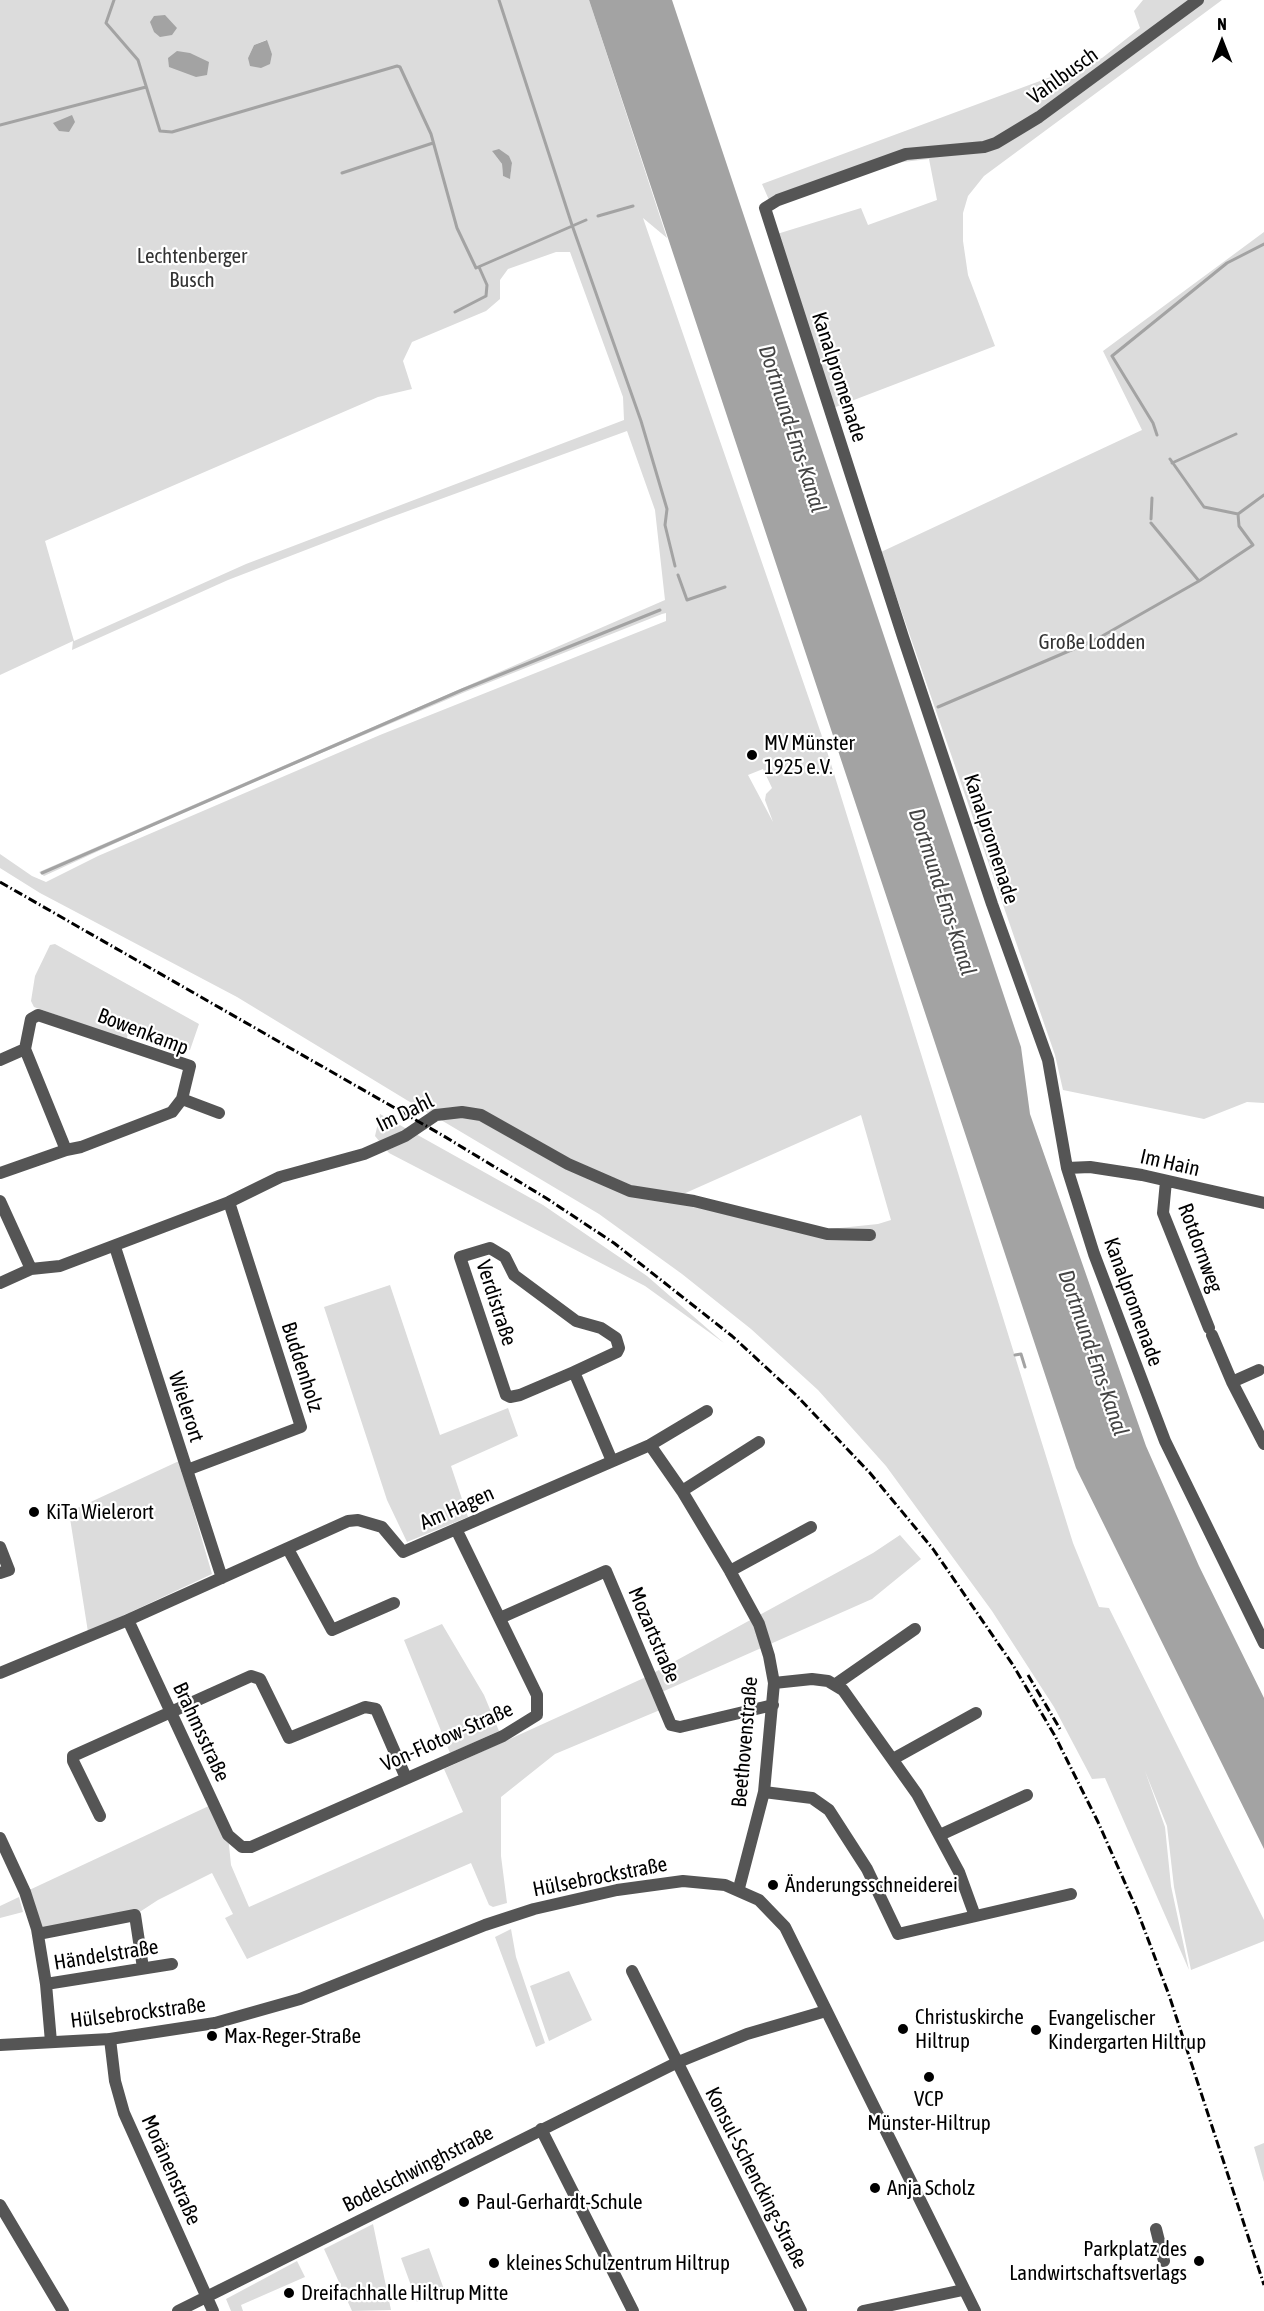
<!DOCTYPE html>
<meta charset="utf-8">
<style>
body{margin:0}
#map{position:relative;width:1264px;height:2311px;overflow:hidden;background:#fff;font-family:"Asap Condensed",sans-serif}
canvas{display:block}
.north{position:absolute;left:1192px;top:12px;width:60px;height:60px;-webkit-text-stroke:4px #fff;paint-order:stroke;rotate:0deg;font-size:16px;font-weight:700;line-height:24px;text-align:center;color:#000}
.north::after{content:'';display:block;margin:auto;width:21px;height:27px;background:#000;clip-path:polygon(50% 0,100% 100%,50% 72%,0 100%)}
</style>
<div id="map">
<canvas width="1264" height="2311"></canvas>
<div class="north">N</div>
</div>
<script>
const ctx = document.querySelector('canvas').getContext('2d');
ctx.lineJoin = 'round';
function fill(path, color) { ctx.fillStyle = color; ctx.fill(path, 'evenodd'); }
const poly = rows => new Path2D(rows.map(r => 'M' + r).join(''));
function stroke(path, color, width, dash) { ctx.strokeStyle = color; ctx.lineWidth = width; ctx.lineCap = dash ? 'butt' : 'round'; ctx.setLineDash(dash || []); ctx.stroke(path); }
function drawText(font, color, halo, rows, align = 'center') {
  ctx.font = font + ' "Asap Condensed",sans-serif'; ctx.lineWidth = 4.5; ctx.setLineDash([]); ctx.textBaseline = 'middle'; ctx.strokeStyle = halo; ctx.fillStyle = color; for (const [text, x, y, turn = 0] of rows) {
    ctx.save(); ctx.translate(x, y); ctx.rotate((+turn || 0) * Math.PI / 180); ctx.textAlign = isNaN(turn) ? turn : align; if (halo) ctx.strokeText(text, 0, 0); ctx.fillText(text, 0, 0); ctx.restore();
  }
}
const green = poly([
 [0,0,589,0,667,238,643,218,826,748,1073,1543,1099,1607,1109,1608,1264,1920,1264,1941,1191,1970,1174,1887,1167,1826,1145,1771,1165,1827,1171,1886,1189,1970,1105,1778,1092,1779,1054,1707,992,1611,886,1466,818,1390,751,1329,682,1274,599,1214,441,1120,448,1116,481,1118,613,1188,830,1229,878,1224,891,1220,861,1115,681,1195,634,1186,571,1161,465,1107,446,1108,428,1113,237,997,40,893,0,868,0,854,32,876,46,882,98,856,380,735,666,621,666,613,662,614,465,692,192,808,44,876,39,872,665,600,655,510,627,431,386,519,228,580,72,650,73,641,0,675],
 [266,40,272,54,248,58,254,45],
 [492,151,512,163,510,178,503,176,502,164],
 [556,252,570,252,623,397,624,420,246,564,74,641,45,541,378,397,412,389,403,361,412,342,486,311,500,299,500,280,508,269],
 [763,769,772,788,766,794,765,800,773,822,748,775],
 [1143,0,1222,0,984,176,968,196,963,213,963,241,968,275,995,346,833,408,777,234,861,208,868,225,937,200,929,159,903,162,854,175,778,203,773,209,762,184,1102,58,1140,28,1134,11],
 [1264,232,1264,1103,1247,1102,1204,1119,1063,1090,1055,1055,881,552,1142,430,1103,351],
 [55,944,199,1024,190,1050,130,1029,126,1040,34,1007,31,1001,35,976,50,945],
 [380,1114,543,1205,647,1276,724,1343,645,1286,389,1153,375,1136],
 [390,1285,440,1435,508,1408,518,1436,451,1466,468,1517,407,1542,387,1500,324,1307],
 [179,1461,212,1574,88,1632,69,1512],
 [900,1535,921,1559,872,1599,655,1695,660,1710,555,1754,501,1797,501,1856,507,1903,493,1907,489,1905,471,1863,247,1959,225,1918,233,1914,212,1873,158,1900,135,1915,38,1934,25,1892,213,1804,228,1835,231,1865,249,1907,463,1812,444,1769,646,1677,873,1553],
 [442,1624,484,1695,499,1731,450,1753,404,1640],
 [19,1897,23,1912,0,1918,0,1906],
 [511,1929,516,1957,545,2043,536,2047,495,1937],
 [569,1971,592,2020,549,2041,530,1986],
 [1264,2143,1264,2182,1254,2147],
 [373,2224,391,2310,352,2311,324,2249],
 [429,2248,445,2292,417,2302,401,2258],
 [297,2261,305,2277,241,2305,243,2311,231,2311,226,2299]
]);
const water = poly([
 [589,0,672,0,1021,1047,1030,1114,1146,1446,1199,1566,1264,1698,1264,1849,1076,1468],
 [165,15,177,28,172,35,160,37,154,32,150,22,154,16],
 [267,40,272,54,270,64,261,68,250,66,248,58,254,45],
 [177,51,190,53,209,62,207,75,196,77,169,67,168,58],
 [72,115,75,122,69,132,59,131,53,123],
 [499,149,509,156,512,163,510,179,503,176,502,164,492,151]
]);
const stream = poly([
 [114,0,106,23,138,60,160,131,172,132,397,66,400,67,431,134,457,228,476,268,586,220],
 [499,0,572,225,641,421,667,509,665,525,675,566],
 [0,125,146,87],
 [342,173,433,143],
 [598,216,633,206],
 [455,312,486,296,487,285,479,267],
 [1157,435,1153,423,1112,356,1227,263,1264,244],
 [1172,463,1236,434],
 [1238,514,1264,495],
 [1151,519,1152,498],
 [1151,523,1199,581,1253,545,1239,526,1238,514,1204,507,1170,459],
 [678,575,687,600,725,587],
 [938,707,1097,639,1199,581],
 [42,873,462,690,660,610],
 [1015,1355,1021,1354,1025,1367]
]);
const minor = poly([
 [1198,0,1039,117,996,143,984,147,906,154,778,200,765,208,903,637,992,904,1048,1060,1067,1168,1094,1254,1165,1441,1264,1643],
 [25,1049,31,1019,38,1015,190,1066,182,1099,172,1112,81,1147,66,1150],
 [0,1060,25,1049,66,1150,0,1173],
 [182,1099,219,1113],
 [1067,1168,1090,1167,1142,1175,1264,1203],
 [1166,1181,1163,1213,1209,1328],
 [0,1201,31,1269,60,1266,229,1202,280,1177,364,1154,405,1136,436,1115,462,1112,481,1115,568,1164,630,1191,694,1201,827,1234,870,1235],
 [115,1247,222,1578],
 [0,1283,31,1269],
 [1212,1335,1232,1382,1264,1444],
 [574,1372,520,1395,510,1397,506,1395,460,1257,490,1248,505,1257,514,1275,576,1321,601,1328,616,1338,619,1348,617,1352,574,1372,612,1461],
 [1232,1382,1259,1370],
 [650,1445,682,1491,730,1571,759,1624,769,1656,774,1683,764,1792,739,1888],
 [187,1470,301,1427,229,1202],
 [682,1491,759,1442],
 [0,1547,9,1570,0,1573],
 [288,1549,332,1630,394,1603],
 [730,1571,811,1527],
 [500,1618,606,1571,671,1725,680,1727,773,1705],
 [128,1620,228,1835,242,1847,251,1847,503,1736,537,1715,537,1695,456,1529],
 [0,1673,128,1620,348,1521,358,1520,382,1527,403,1552,650,1445,707,1411],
 [774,1683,812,1679,828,1681,843,1690,917,1794,959,1872,975,1916],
 [836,1684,915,1629],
 [893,1759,976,1713],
 [764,1792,812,1798,829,1810,867,1869,898,1934,1071,1894],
 [100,1816,73,1761,73,1756,251,1676,260,1679,289,1738,365,1707,376,1709,406,1778],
 [940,1835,1027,1795],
 [0,1838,25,1892,37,1929,46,1984,51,2042],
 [38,1934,135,1915,143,1968],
 [632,1971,801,2311],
 [46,1984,172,1964],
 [110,2039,115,2081,124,2113,213,2311],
 [541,2129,633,2311],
 [0,2205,63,2311],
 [1156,2229,1164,2261],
 [178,2311,676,2063,747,2034,826,2011],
 [863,2311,963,2290]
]);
const tertiary = poly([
 [0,2045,110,2039,215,2023,300,1999,485,1925,534,1909,617,1890,683,1881,725,1885,759,1900,785,1927,975,2311]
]);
const rail = poly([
 [0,882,442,1135,546,1198,614,1243,732,1336,796,1395,870,1473,933,1549,1013,1665,1055,1736,1098,1822,1137,1910,1169,1995,1264,2285],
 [1028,1675,1060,1729]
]);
const markers = [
 [752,755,6,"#000"],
 [34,1512,6,"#000"],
 [773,1885,6,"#000"],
 [903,2029,6,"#000"],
 [1036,2030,6,"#000"],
 [212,2036,6,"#000"],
 [929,2077,6,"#000"],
 [875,2188,6,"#000"],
 [464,2202,6,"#000"],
 [1199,2261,6,"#000"],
 [494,2263,6,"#000"],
 [289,2293,6,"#000"]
];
const streetNames = [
 ["Vahlbusch",1063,76,-36],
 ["Kanalpromenade",839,377,72],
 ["Kanalpromenade",991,839,72],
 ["Bowenkamp",143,1032,21],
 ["Im Dahl",405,1113,-26],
 ["Im Hain",1170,1163,13],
 ["Rotdornweg",1200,1248,70],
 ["Kanalpromenade",1133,1302,70],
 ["Verdistraße",496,1303,72],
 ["Buddenholz",302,1367,72],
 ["Wielerort",186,1407,72],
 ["Am Hagen",457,1508,-24],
 ["Mozartstraße",654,1635,67],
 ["Brahmsstraße",201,1732,65],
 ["Von-Flotow-Straße",447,1737,-24],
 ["Beethovenstraße",745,1742,-85],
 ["Hülsebrockstraße",600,1877,-11],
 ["Händelstraße",106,1955,-9],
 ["Hülsebrockstraße",138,2013,-7],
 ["Bodelschwinghstraße",418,2169,-27],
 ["Moränenstraße",171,2170,66],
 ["Konsul-Schencking-Straße",756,2178,63]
];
const parkNames = [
 ["Lechtenberger",192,256],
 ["Busch",192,280],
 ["Große Lodden",1092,642]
];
const poiNames = [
 ["MV Münster",764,743],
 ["1925 e.V.",764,767],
 ["KiTa Wielerort",46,1512],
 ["Änderungsschneiderei",785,1885],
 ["Christuskirche",915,2017],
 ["Hiltrup",915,2041],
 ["Evangelischer",1048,2018],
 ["Kindergarten Hiltrup",1048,2042],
 ["Max-Reger-Straße",224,2036],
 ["VCP",929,2099,"center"],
 ["Münster-Hiltrup",929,2123,"center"],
 ["Anja Scholz",887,2188],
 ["Paul-Gerhardt-Schule",476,2202],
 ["Parkplatz des",1187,2249,"right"],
 ["Landwirtschaftsverlags",1187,2273,"right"],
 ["kleines Schulzentrum Hiltrup",506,2263],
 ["Dreifachhalle Hiltrup Mitte",301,2293]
];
const waterNames = [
 ["Dortmund-Ems-Kanal",792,429,72],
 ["Dortmund-Ems-Kanal",942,892,72],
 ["Dortmund-Ems-Kanal",1093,1353,71]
];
fill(green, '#dcdcdc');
fill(water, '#a3a3a3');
stroke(stream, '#a3a3a3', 3);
stroke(minor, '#555', 12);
stroke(tertiary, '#555', 12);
stroke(rail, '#000', 3, [9, 3, 1.5, 3]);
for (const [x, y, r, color] of markers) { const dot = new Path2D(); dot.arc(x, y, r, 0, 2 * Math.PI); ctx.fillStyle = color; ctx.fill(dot); stroke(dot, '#fff', 2); }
drawText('21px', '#000', '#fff', streetNames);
drawText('21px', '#333', '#fff', parkNames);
drawText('21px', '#000', '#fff', poiNames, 'left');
drawText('italic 22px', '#444', '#fff', waterNames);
</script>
